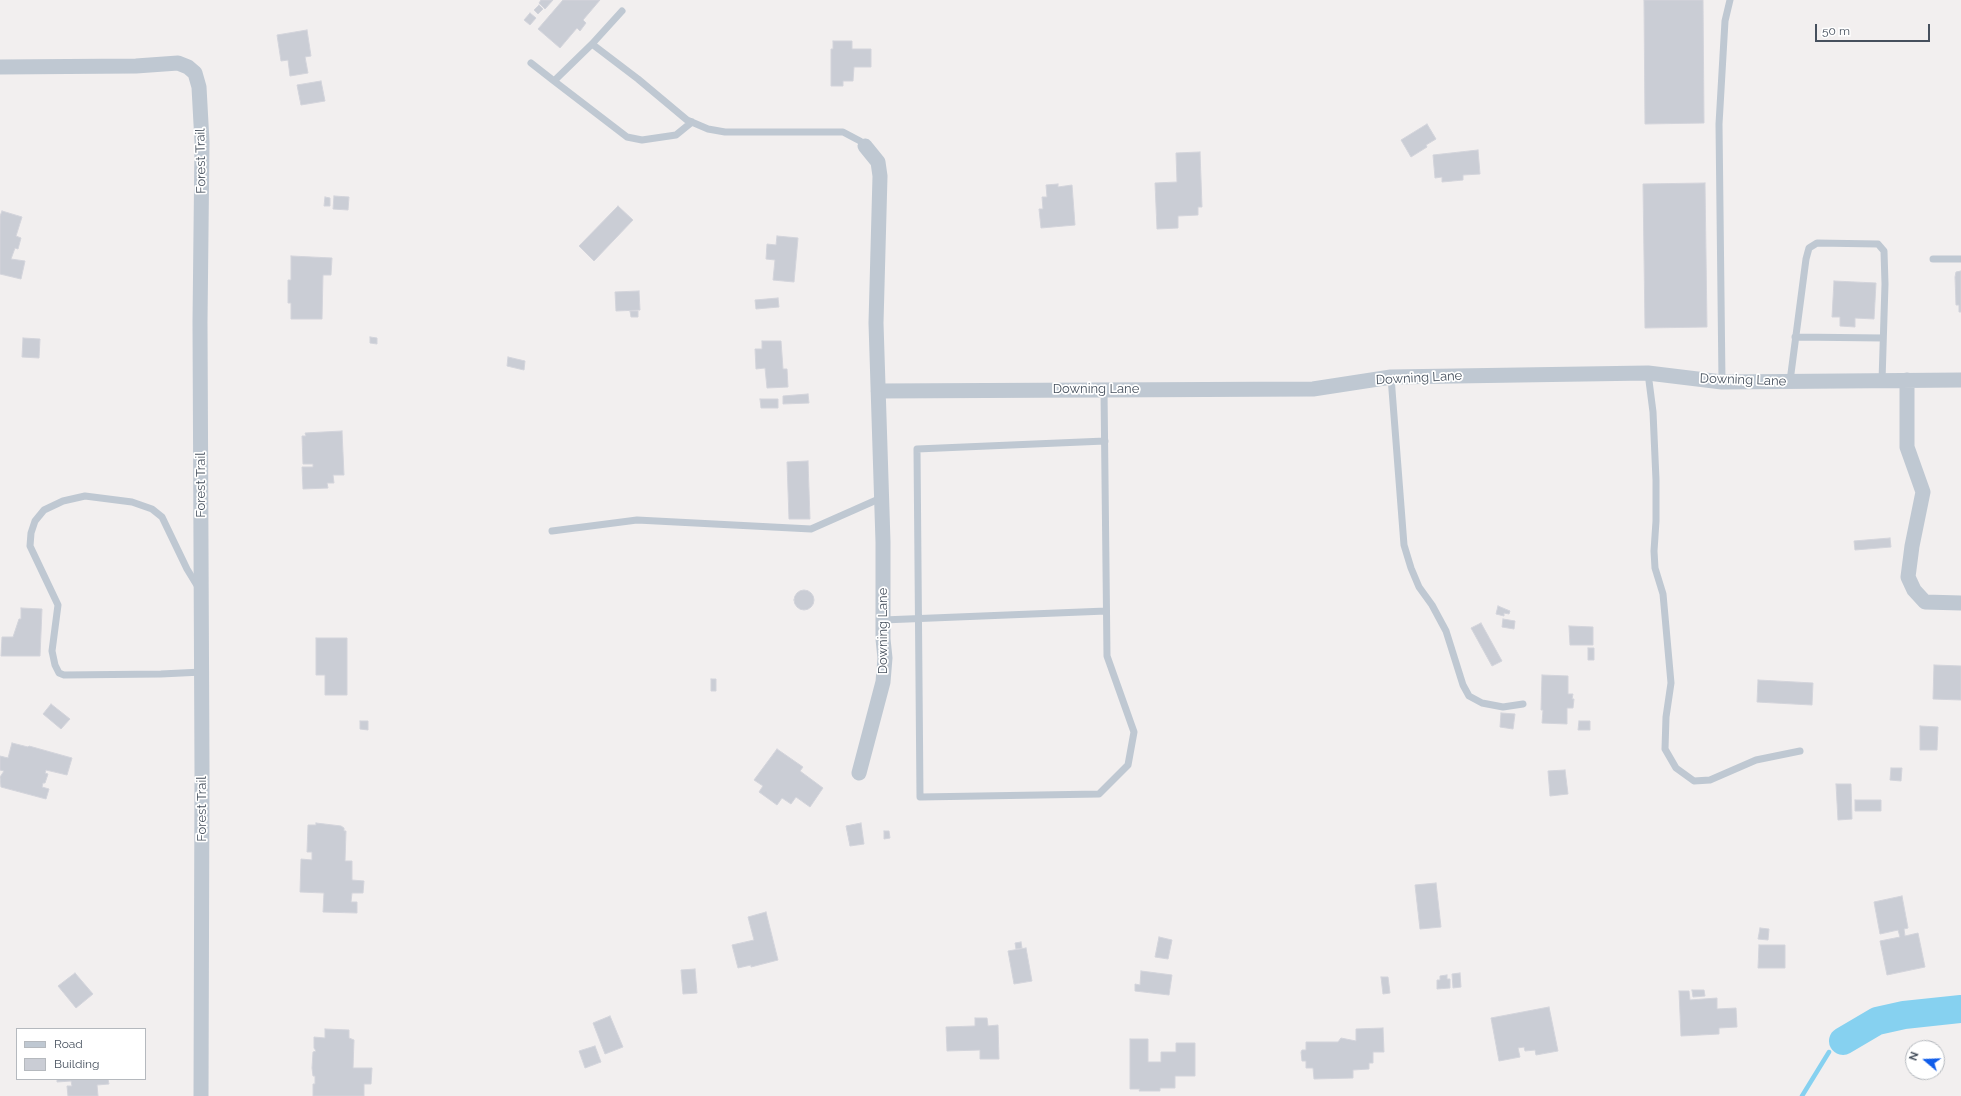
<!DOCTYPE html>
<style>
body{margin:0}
#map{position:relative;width:1961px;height:1096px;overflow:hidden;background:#f2efef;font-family:Raleway,sans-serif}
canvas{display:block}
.legend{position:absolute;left:16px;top:1028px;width:130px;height:52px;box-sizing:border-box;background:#fff;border:1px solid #b5b9be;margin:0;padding:5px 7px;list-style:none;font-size:12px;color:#46505d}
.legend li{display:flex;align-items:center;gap:8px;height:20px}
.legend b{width:20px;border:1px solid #b5b9be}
.north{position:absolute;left:1905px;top:1040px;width:40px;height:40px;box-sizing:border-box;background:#fff;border:1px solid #b5b9be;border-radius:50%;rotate:289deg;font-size:11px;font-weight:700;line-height:16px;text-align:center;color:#46505d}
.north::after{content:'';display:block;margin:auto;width:14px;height:18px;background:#105dea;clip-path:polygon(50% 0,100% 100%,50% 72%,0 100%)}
.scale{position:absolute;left:1815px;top:24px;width:115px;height:18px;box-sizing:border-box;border:2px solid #46505d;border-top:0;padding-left:5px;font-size:12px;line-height:14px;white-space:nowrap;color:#46505d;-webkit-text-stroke:3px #fff;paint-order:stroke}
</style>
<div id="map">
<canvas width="1961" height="1096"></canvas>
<ul class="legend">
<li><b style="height:5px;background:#bfc8d2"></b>Road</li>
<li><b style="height:11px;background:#cacdd5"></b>Building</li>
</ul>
<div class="north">N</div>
<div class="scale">50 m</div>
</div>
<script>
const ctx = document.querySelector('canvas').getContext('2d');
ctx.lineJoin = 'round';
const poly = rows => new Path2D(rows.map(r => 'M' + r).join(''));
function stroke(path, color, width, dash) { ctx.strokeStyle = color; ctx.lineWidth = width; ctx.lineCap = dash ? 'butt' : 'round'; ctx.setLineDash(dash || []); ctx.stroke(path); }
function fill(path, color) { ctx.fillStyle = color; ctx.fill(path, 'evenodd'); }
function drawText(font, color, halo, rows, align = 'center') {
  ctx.font = font + ' Raleway,sans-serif'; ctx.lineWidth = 3.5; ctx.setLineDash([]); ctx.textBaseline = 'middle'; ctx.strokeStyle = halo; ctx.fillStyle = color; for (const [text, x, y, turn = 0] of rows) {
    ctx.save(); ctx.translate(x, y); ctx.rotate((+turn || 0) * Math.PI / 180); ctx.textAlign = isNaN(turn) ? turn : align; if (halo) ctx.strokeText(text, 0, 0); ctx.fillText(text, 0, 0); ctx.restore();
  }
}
const stream = poly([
 [1802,1096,1829,1052]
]);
const river = poly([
 [1843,1041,1877,1021,1904,1015,1961,1009]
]);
const building = poly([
 [541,0,553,0,545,9,539,3,541,0],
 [563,0,600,0,583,20,586,23,580,31,577,28,560,48,538,29,563,0],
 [1644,0,1703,0,1704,123,1645,124,1644,0],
 [539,5,543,9,538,14,534,10,539,5],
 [530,13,536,18,530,25,524,20,530,13],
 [307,30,311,56,305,57,308,73,290,76,288,60,281,61,277,35,307,30],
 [833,41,852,41,852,49,871,49,871,67,854,67,853,81,843,81,843,86,831,86,831,49,833,49,833,41],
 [321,81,325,101,301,105,297,85,321,81],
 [1427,124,1436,139,1426,145,1427,147,1411,157,1401,140,1427,124],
 [1478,150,1480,174,1463,175,1463,180,1442,182,1442,177,1435,178,1433,155,1478,150],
 [1200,152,1202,207,1198,207,1198,215,1178,216,1178,228,1157,229,1155,183,1177,182,1176,153,1200,152],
 [1705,183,1707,327,1645,328,1643,184,1705,183],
 [1058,184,1058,187,1072,185,1075,225,1041,228,1039,209,1043,209,1042,197,1047,197,1046,185,1058,184],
 [334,196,349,197,348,210,333,209,334,196],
 [325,197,330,198,330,206,324,206,325,197],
 [618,206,633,220,594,261,579,246,618,206],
 [2,211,22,217,16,236,21,238,18,249,15,248,11,259,25,261,21,279,0,274,0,216,2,211],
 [777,236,798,238,794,282,773,280,775,260,766,259,767,244,776,245,777,236],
 [291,256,332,258,331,275,323,275,322,319,291,319,291,303,288,303,288,280,291,280,291,256],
 [1961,271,1961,312,1959,312,1959,305,1956,305,1955,277,1956,272,1961,271],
 [1834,281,1876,283,1874,319,1855,318,1855,327,1840,326,1840,317,1832,317,1834,281],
 [639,291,640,310,616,311,615,292,639,291],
 [778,298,779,307,756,309,755,300,778,298],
 [630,311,638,311,638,317,631,317,630,311],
 [370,337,377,338,377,344,370,343,370,337],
 [23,338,40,339,39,358,22,357,23,338],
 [762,341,781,341,783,369,787,369,788,387,767,388,765,368,756,369,755,349,762,349,762,341],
 [508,357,525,361,524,370,507,366,508,357],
 [808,394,809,403,783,404,783,396,808,394],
 [760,399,778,399,778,408,761,408,760,399],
 [342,431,344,475,333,475,334,483,327,483,328,488,303,489,302,467,313,467,313,464,303,464,302,436,306,436,305,433,342,431],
 [808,461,810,519,789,519,787,462,808,461],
 [1890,538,1891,547,1855,550,1854,541,1890,538],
 '794 600a10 10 0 1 1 20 0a10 10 0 1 1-20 0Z',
 [1498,606,1510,611,1509,614,1504,613,1504,616,1496,614,1498,606],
 [21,608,42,609,40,656,1,656,2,637,13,637,19,619,21,619,21,608],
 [1503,619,1515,621,1514,629,1502,627,1503,619],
 [1481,623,1502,661,1492,666,1471,628,1481,623],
 [1569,626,1593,627,1593,645,1570,645,1569,626],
 [316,638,347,638,347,695,325,695,325,675,316,675,316,638],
 [1588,648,1594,648,1594,660,1588,660,1588,648],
 [1934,665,1961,666,1961,700,1933,699,1934,665],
 [1542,675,1568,676,1568,694,1573,694,1572,699,1574,699,1573,708,1567,708,1567,724,1542,723,1543,710,1541,710,1542,675],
 [711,679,716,679,716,691,711,691,711,679],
 [1758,680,1813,683,1812,705,1757,702,1758,680],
 [51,704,70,719,61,729,43,714,51,704],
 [1501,713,1515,714,1513,729,1500,727,1501,713],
 [360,721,368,721,368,730,360,729,360,721],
 [1579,721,1590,721,1590,730,1578,730,1579,721],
 [1920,726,1938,727,1937,750,1920,750,1920,726],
 [12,743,28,747,29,746,72,758,67,775,46,770,45,773,48,774,45,783,43,783,42,787,49,789,46,799,1,787,0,777,4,771,0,770,0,756,8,758,12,743],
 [777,749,803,767,800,771,823,788,810,807,796,797,791,804,782,798,777,805,759,792,763,786,754,780,777,749],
 [1891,768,1902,768,1901,781,1890,780,1891,768],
 [1565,770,1568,794,1550,796,1548,771,1565,770],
 [1836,784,1851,784,1852,819,1838,820,1836,784],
 [1855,800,1881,800,1881,811,1855,811,1855,800],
 [316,823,341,826,344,828,344,831,346,831,345,861,352,861,352,880,364,881,363,893,352,893,351,902,357,902,357,913,323,912,324,893,300,892,301,859,312,860,312,852,307,852,308,825,316,825,316,823],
 [861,823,864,844,850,846,846,826,861,823],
 [884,831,889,831,890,838,884,839,884,831],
 [1436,883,1441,927,1420,929,1415,885,1436,883],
 [1902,896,1908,928,1904,929,1905,936,1918,933,1925,967,1887,975,1880,941,1900,937,1898,930,1880,934,1874,902,1902,896],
 [766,912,778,960,751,967,751,965,738,968,732,945,754,940,748,917,766,912],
 [1760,928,1769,929,1768,940,1758,939,1760,928],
 [1159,937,1172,940,1168,959,1155,957,1159,937],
 [1021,942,1022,948,1016,949,1015,943,1021,942],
 [1759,945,1785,945,1785,968,1758,968,1759,945],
 [1026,948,1032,981,1014,984,1008,951,1026,948],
 [695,969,697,993,683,994,681,970,695,969],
 [1141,971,1172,975,1169,995,1135,991,1135,984,1140,985,1141,971],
 [75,973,93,994,76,1008,58,986,75,973],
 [1460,973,1461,987,1453,988,1452,974,1460,973],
 [1447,975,1447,979,1450,979,1450,988,1437,989,1437,980,1440,980,1440,976,1447,975],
 [1381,977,1388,977,1390,993,1383,994,1381,977],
 [1692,990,1704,990,1705,996,1693,997,1692,990],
 [1679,991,1689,991,1690,1000,1717,998,1717,1009,1736,1008,1737,1027,1719,1028,1719,1034,1681,1036,1679,991],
 [1549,1007,1558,1051,1536,1055,1535,1050,1525,1051,1524,1047,1518,1048,1520,1057,1499,1061,1491,1018,1549,1007],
 [610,1016,623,1047,605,1054,593,1023,610,1016],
 [975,1018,987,1018,988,1026,998,1025,999,1059,980,1059,980,1050,947,1051,946,1027,975,1026,975,1018],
 [1383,1028,1384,1052,1373,1052,1373,1063,1369,1063,1369,1069,1353,1070,1353,1078,1314,1079,1313,1068,1306,1068,1306,1061,1302,1061,1301,1052,1302,1050,1306,1050,1306,1042,1338,1042,1341,1038,1356,1041,1356,1029,1383,1028],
 [325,1029,349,1030,349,1038,354,1040,353,1068,372,1068,371,1084,364,1084,364,1096,313,1096,313,1084,315,1084,315,1076,313,1076,312,1068,313,1052,316,1051,314,1048,314,1037,325,1038,325,1029],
 [1130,1039,1148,1039,1148,1062,1161,1062,1161,1052,1176,1052,1176,1043,1195,1043,1195,1076,1175,1076,1175,1088,1160,1088,1160,1091,1139,1091,1140,1089,1130,1089,1130,1039],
 [595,1046,601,1062,585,1068,579,1051,595,1046],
 [57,1079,108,1079,109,1084,97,1085,98,1096,68,1096,67,1086,72,1086,71,1081,57,1082,57,1079]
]);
const service = poly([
 [592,44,622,11],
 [531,63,554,81],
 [692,122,676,135,642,140,627,137,554,81,592,44,638,79,687,120,708,129,725,132,843,132,860,141,865,146],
 [1933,259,1961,259],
 [1795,337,1883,338],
 [1648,373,1653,412,1656,480,1656,521,1654,551,1655,568,1663,594,1671,683,1666,717,1665,749,1676,768,1694,781,1710,780,1756,760,1800,751],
 [1391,377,1404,545,1411,568,1419,587,1432,605,1446,631,1463,685,1469,696,1482,703,1503,707,1523,704],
 [1790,381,1806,259,1809,248,1817,243,1878,244,1884,251,1885,284,1882,381],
 [1722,382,1719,124,1725,21,1730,0],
 [1104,390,1107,656,1134,732,1128,765,1099,794,920,797,917,449,1105,441],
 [552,531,637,520,811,529,881,498],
 [198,587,187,569,162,517,152,509,132,502,85,496,63,501,44,510,35,521,31,533,30,546,58,605,52,651,55,665,59,673,64,675,161,674,202,672],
 [883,620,1106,611]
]);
const minor = poly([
 [0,67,136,66,178,63,188,67,195,73,199,87,202,142,200,322,202,771,201,1096],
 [1907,380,1907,447,1923,492,1912,546,1908,577,1914,590,1925,602,1961,603],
 [878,391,1313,389,1391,377,1648,373,1722,382,1961,380],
 [859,773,883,682,885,658,883,639,883,542,876,323,880,176,878,162,865,146]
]);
const streetNames = [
 ["Forest Trail",201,161,-91],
 ["Downing Lane",1419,378,-3],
 ["Downing Lane",1743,380,2],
 ["Downing Lane",1096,389],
 ["Forest Trail",201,485,-90],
 ["Downing Lane",883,631,-90],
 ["Forest Trail",202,809,-90]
];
stroke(stream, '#86d1f0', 4.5);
stroke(river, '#86d1f0', 28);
fill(building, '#cacdd5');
stroke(building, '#d3d4db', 1);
stroke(service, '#bfc8d2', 7);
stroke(minor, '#bfc8d2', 15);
drawText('13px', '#46505d', '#fff', streetNames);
</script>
